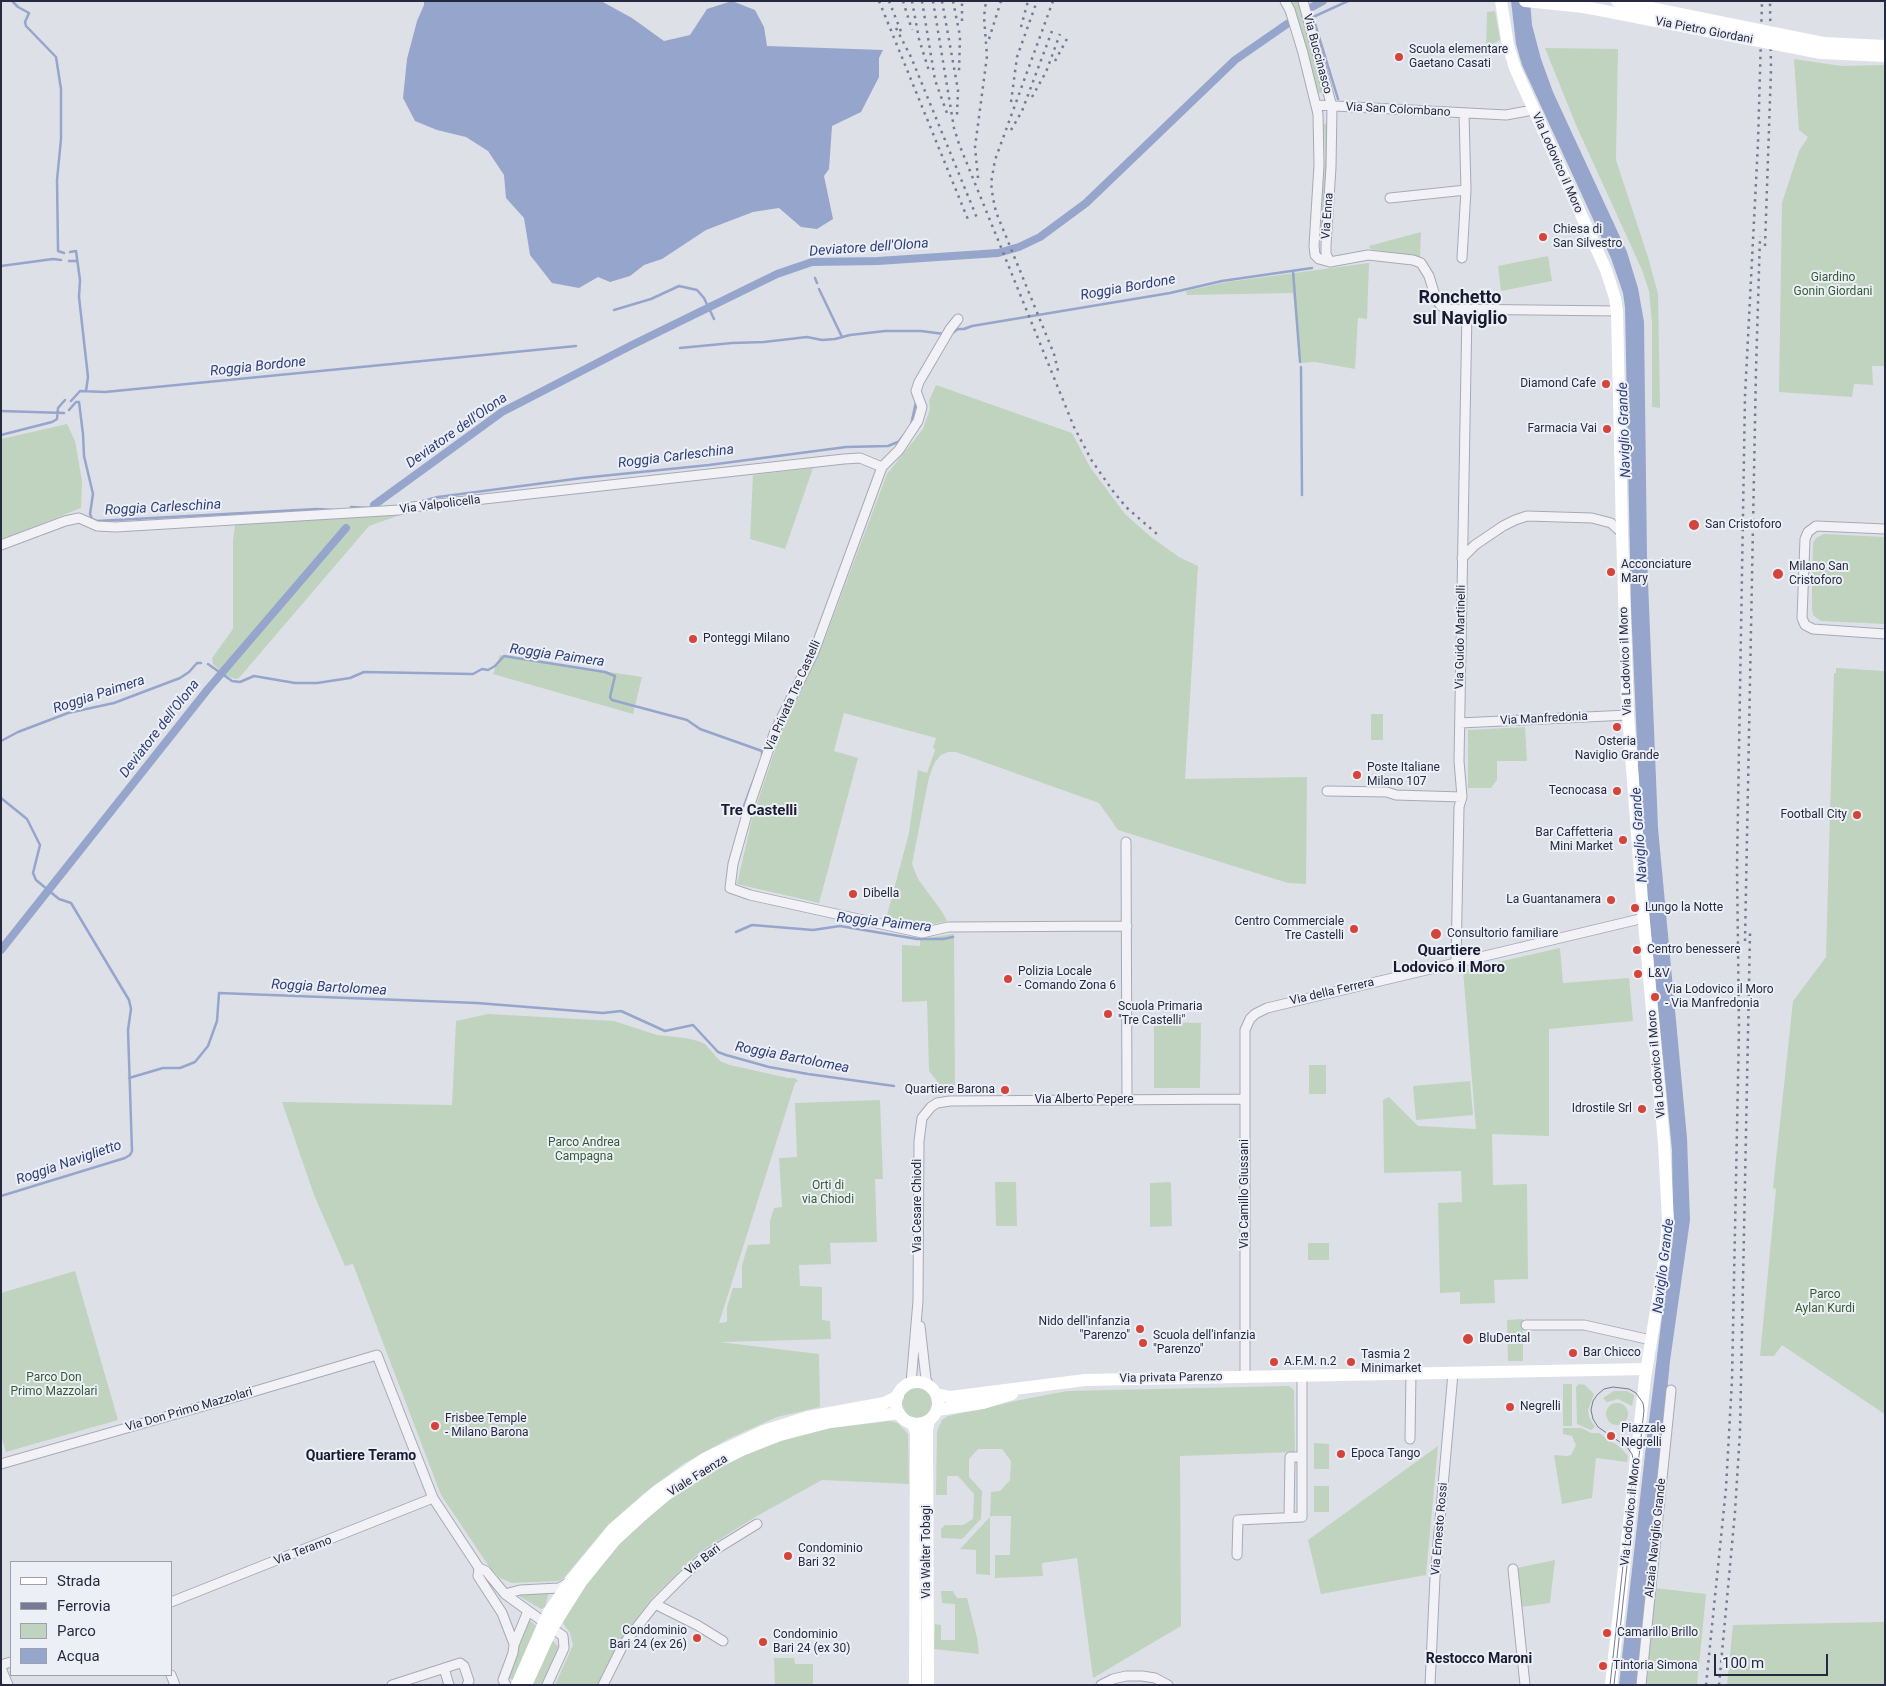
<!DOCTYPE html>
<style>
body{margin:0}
#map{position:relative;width:1886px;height:1686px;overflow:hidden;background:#dee0e8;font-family:Roboto,sans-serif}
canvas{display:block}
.frame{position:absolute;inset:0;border:2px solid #262a40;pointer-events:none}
.legend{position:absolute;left:10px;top:1561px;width:162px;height:115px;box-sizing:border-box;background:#edeff6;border:1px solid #9da0ad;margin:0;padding:6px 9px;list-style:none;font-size:15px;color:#262a40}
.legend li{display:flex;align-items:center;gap:10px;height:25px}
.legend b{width:25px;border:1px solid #9da0ad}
.scale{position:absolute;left:1714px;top:1654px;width:114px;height:22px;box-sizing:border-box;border:2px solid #262a40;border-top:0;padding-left:6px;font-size:15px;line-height:18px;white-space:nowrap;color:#262a40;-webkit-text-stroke:4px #edeff6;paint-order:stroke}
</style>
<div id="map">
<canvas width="1886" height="1686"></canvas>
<div class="frame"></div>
<ul class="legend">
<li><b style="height:6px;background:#fff"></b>Strada</li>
<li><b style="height:6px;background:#767b93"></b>Ferrovia</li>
<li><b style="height:14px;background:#bfd3be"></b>Parco</li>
<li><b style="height:14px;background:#96a5cb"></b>Acqua</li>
</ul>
<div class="scale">100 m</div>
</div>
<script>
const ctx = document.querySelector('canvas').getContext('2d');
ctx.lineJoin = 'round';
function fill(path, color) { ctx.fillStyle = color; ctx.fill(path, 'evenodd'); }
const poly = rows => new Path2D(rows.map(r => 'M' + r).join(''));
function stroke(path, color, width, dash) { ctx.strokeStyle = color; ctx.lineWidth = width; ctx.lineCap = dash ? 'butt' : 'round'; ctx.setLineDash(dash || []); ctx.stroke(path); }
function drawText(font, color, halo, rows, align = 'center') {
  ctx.font = font + ' Roboto,sans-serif'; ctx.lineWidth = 4; ctx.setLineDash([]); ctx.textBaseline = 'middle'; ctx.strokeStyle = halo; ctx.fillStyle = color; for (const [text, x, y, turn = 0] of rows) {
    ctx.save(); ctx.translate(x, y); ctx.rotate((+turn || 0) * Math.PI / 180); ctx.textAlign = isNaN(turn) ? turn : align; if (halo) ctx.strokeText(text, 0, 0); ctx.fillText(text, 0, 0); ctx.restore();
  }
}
const green = poly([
 [1294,1,1298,1,1323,92,1317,94,1290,3],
 [1495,11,1500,40,1486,48,1487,12],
 [1545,48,1618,49,1616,160,1648,257,1658,294,1660,408,1652,407,1652,323,1649,291,1642,270,1576,125],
 [1794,59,1841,66,1885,65,1885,366,1872,366,1873,385,1854,384,1852,397,1779,392,1782,203,1799,151,1808,137,1799,130],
 [1328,123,1328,157,1322,242,1319,241,1325,160,1324,124],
 [1421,232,1420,257,1370,249,1369,246],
 [1548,256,1552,281,1501,291,1498,266],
 [1369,263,1367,319,1358,318,1355,369,1315,362,1300,363,1293,293,1187,295,1186,291,1227,282],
 [936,385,1072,433,1090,467,1125,514,1151,537,1179,557,1198,566,1185,779,1307,777,1306,884,1288,883,1118,830,1099,803,956,752,948,752,941,755,935,762,929,777,912,864,918,879,943,913,947,921,920,927,886,919,909,833,918,770,927,773,935,750,933,748,936,738,844,713,834,751,858,758,819,903,737,884,753,815,782,730,820,652,887,474,923,429,930,409,929,401],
 [67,424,75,441,82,481,81,508,1,540,1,439],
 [813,468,785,549,750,539,753,475],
 [400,515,369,526,239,678,236,679,226,676,213,664,212,658,233,629,233,541,235,525,301,519],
 [1824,534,1885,537,1885,624,1821,621,1813,615,1812,610,1812,587,1813,543,1816,538],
 [500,655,642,677,633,714,493,674],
 [1836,668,1885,671,1885,1413,1883,1413,1782,1345,1774,1356,1760,1356,1776,1189,1773,1188,1793,1001,1826,957,1834,673,1836,673],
 [1371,714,1383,714,1383,740,1371,740],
 [1525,727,1527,761,1497,761,1497,780,1491,788,1468,788,1468,730],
 [954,934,955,1088,941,1086,929,1071,927,1001,902,1002,902,945,920,946,920,939],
 [1560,948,1563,983,1629,978,1633,1021,1549,1029,1549,1136,1492,1134,1493,1185,1527,1184,1528,1279,1494,1280,1495,1303,1460,1304,1460,1292,1440,1293,1438,1203,1462,1202,1461,1171,1384,1173,1383,1100,1389,1097,1418,1126,1476,1129,1463,970],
 [488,1014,614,1021,657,1035,685,1038,698,1041,705,1044,720,1061,730,1065,788,1078,795,1078,798,1081,795,1083,719,1323,727,1322,727,1307,733,1288,742,1288,742,1265,748,1245,770,1244,770,1221,774,1208,782,1207,779,1158,797,1157,795,1103,880,1100,883,1179,875,1179,877,1242,830,1243,831,1264,799,1265,800,1286,822,1287,822,1320,830,1321,831,1339,719,1342,819,1354,820,1407,777,1417,730,1438,683,1464,642,1495,608,1525,563,1579,558,1581,512,1583,500,1578,488,1565,441,1495,353,1264,345,1266,314,1195,282,1102,452,1105,456,1021],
 [1154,1022,1201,1023,1200,1088,1154,1088],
 [1309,1065,1326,1065,1326,1094,1309,1094],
 [1470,1081,1473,1115,1416,1120,1413,1086],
 [995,1182,1016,1182,1017,1226,996,1226],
 [1171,1182,1172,1226,1150,1227,1150,1183],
 [1308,1243,1329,1243,1329,1260,1308,1260],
 [75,1271,118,1420,6,1452,1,1436,1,1293],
 [1523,1319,1523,1361,1508,1361,1507,1320],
 [1563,1384,1572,1384,1572,1426,1563,1426],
 [1579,1384,1585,1385,1594,1394,1588,1410,1589,1417,1595,1427,1591,1430,1577,1424,1576,1387],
 [1289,1386,1294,1390,1295,1452,1180,1456,1181,1626,1093,1678,1077,1558,1042,1563,1043,1576,995,1578,995,1555,1010,1555,1011,1516,992,1516,990,1517,990,1575,976,1574,976,1550,960,1549,990,1517,991,1492,1000,1491,1010,1480,1011,1461,1002,1449,978,1449,969,1459,969,1477,982,1491,981,1519,962,1539,941,1538,941,1529,945,1525,963,1525,973,1519,974,1494,958,1476,947,1476,947,1495,936,1495,937,1431,942,1420,948,1416,1020,1400,1067,1391],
 '902 1403a15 15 0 1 1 30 0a15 15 0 1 1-30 0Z',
 [1614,1391,1627,1391,1634,1395,1632,1406,1618,1399,1607,1402,1603,1398],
 '1606 1414a11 11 0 1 1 22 0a11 11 0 1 1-22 0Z',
 [890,1421,898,1423,908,1434,909,1484,822,1480,757,1516,701,1551,652,1598,621,1639,608,1663,598,1685,555,1685,573,1645,570,1633,562,1622,586,1584,621,1541,656,1509,709,1473,756,1449,815,1430],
 [1563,1428,1581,1428,1591,1433,1599,1433,1620,1447,1628,1456,1627,1462,1596,1458,1592,1498,1562,1504,1554,1455,1567,1456,1571,1455,1576,1445,1572,1436,1563,1434],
 [1314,1443,1329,1444,1329,1469,1314,1469],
 [1438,1446,1426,1575,1321,1594,1308,1540],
 [1314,1486,1329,1486,1329,1512,1314,1512],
 [1555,1560,1550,1603,1521,1607,1517,1568],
 [1655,1588,1706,1594,1697,1685,1644,1685],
 [941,1591,953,1591,957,1598,967,1598,977,1637,979,1654,934,1649,935,1624,941,1625,941,1640,955,1640,955,1604,942,1603],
 [549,1592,545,1607,541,1609,519,1596,521,1594],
 [529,1620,538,1627,514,1681,507,1677,526,1623],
 [1885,1622,1885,1685,1727,1685,1733,1625],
 [551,1639,558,1646,558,1651,542,1685,530,1685],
 [774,1658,794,1658,795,1664,813,1664,813,1685,775,1685]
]);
const water = poly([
 [424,1,601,1,632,18,664,41,690,35,707,9,732,1,755,10,764,27,767,46,883,50,879,58,879,77,861,112,832,126,829,169,824,176,833,219,817,229,801,227,779,208,753,212,706,230,662,259,644,265,630,276,610,282,598,277,579,288,552,283,530,255,524,218,506,198,504,175,488,151,466,137,437,130,415,121,403,98,407,59,417,21,424,5],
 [1511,1,1530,1,1532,25,1541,59,1553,92,1627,252,1638,288,1644,322,1647,557,1658,828,1687,1138,1690,1220,1670,1361,1654,1528,1637,1685,1619,1685,1647,1437,1673,1228,1672,1150,1641,833,1631,607,1625,307,1623,293,1611,258,1522,65,1516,44]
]);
const stream = poly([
 [12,1,18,7,29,13,25,22,26,26,56,57,61,89,61,139,57,180,58,248,58,251,64,253],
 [1338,99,1313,17,1348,1],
 [70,252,76,251,80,280,79,297,88,377,86,391],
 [69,261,77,261],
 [1,266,53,259,61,260],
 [1293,271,1300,362],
 [815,278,817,283],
 [819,289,842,337],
 [614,310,651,299,679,286,697,290,704,298,714,319],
 [951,334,958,329,964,329,972,326,1170,293,1222,281,1312,268],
 [680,348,732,343,764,342,807,337,822,340,835,339,850,335,885,331,921,331,944,334],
 [1301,367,1302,495],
 [71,401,80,391,105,392,576,346],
 [69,410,76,402,79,402,83,434,84,456,93,494,90,514,92,519,97,521,317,509,333,510],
 [1,411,64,413],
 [911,425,916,402],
 [1,435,52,422,57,419,58,408,65,400],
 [419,502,438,497,582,478,709,465,846,447,888,446,898,442,904,435],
 [351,507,367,508],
 [208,664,232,681,240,682,254,676,295,683,317,683,350,678,364,672,473,674,482,669,488,670,495,666,504,656,605,672,615,676,610,697,612,700,687,720,700,729,762,751,762,755],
 [1,741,18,732,68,713,114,703,180,678,189,672,197,663,201,663],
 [1,798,27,819,40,845,33,873,36,880,59,899,71,903,129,1000,131,1009,128,1030,132,1151,130,1155,125,1158,1,1196],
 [744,806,760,763],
 [736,932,752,925,813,930,840,926,917,939,942,939],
 [943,939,953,937],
 [129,1078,163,1068,180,1068,195,1062,208,1046,217,1021,219,993,477,1003,603,1013,621,1011,665,1031,693,1025,718,1052,726,1055,769,1067,808,1074,894,1086]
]);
const canal = poly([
 [1312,7,1323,1],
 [374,505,502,412,632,345,777,274,812,262,878,261,998,253,1019,247,1040,237,1086,203,1235,60,1287,24],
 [1,950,208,689,346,528]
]);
const street = poly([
 [1285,1,1290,10,1303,53,1318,114,1319,165,1314,246,1315,255,1319,259,1330,262,1368,255,1413,260,1421,263,1429,276,1436,299,1441,306,1449,309,1617,311],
 [1303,1,1332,107,1331,167,1326,245,1326,254,1330,262],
 [1316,105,1506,115,1533,110],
 [1390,198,1466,190],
 [1462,258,1466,190,1464,113],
 [958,319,950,329,919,382,916,391,922,407,918,421,899,450,882,467,814,652,775,731,749,807,733,864,730,888,750,895,922,933,948,927,1127,926],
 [1885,529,1816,526,1808,532,1805,539,1802,618,1805,625,1813,629,1885,634],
 [1,545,65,521,79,518,97,526,116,527,399,510,412,507,844,459,860,458,882,467],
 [1462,558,1475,545,1503,526,1515,520,1527,516,1592,518,1611,523,1622,533],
 [1460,723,1628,715],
 [1327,791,1387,792,1396,795,1462,797],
 [1126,842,1127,1100],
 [1456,963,1459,807,1462,797,1459,761,1467,310],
 [1526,1325,1584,1325,1651,1340],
 [920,1326,926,1379,929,1386],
 [1245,1376,1245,1030,1250,1019,1255,1014,1267,1008,1644,918],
 [911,1383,918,1301,919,1141,922,1118,931,1107,937,1103,950,1101,1245,1099],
 [1410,1439,1411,1373],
 [1,1464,242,1395,377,1355,433,1498,479,1568,478,1576,502,1613,514,1644],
 [1289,1517,1290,1457,1302,1457],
 [1237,1555,1238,1520,1302,1517,1302,1376],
 [479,1568,486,1571,505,1594,563,1636,564,1648,547,1685],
 [1513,1569,1525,1685],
 [505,1594,520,1590,559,1588,568,1583],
 [171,1602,433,1498],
 [655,1604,697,1625,723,1641],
 [1,1665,11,1662],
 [1,1668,8,1685],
 [444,1668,449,1685],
 [171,1675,175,1685],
 [392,1685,460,1663,464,1666,469,1681,467,1685],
 [506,1685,503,1680,513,1653,514,1645,528,1611],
 [603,1685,623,1645,655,1604,681,1578,705,1556,757,1524],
 [1101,1685,1113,1679,1126,1676,1142,1676,1155,1678,1168,1685],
 [1430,1685,1435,1577,1453,1373],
 [1641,1685,1671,1390]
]);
const secondary = poly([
 [1501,1,1508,45,1515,68,1606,270,1615,298,1617,311,1622,533,1628,715,1642,900,1664,1143,1668,1221,1664,1262,1645,1378,1611,1685],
 [1525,1,1584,7],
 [1823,43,1885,46],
 [1821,53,1885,56],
 '896 1403a21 21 0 1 1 42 0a21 21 0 1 1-42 0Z',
 [936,1394,950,1397,1085,1380,1646,1369],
 [937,1410,983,1403,1012,1394],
 [912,1423,916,1432,915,1685],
 [517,1685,549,1612,572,1579,613,1529,657,1491,706,1458,764,1431,808,1417,884,1403,898,1396],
 [526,1685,552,1628,581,1582,615,1540,640,1517,667,1494,714,1464,742,1450,780,1435,830,1422,899,1413],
 [928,1685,927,1430,929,1420]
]);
const tram = poly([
 [1610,1685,1634,1464,1632,1454,1627,1447,1598,1427,1593,1419,1591,1410,1593,1401,1597,1395,1604,1389,1613,1387,1629,1389,1636,1393,1643,1403,1644,1410,1614,1685]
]);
const rail = poly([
 [879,1,969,222],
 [889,1,902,34],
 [903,1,912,30],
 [912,1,919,39,929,71],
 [922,1,935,80,948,116],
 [933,1,954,128,959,144,1074,427,1092,461,1113,491,1126,507,1157,534],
 [942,1,958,90,957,115],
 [953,1,960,36,959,72],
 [1053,1,995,160,991,183,993,198,996,212,1054,354,1059,375],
 [962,21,962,1],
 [1021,27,1028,1],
 [896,28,911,57,977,218],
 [989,39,1001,1],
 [1055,61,1068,37],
 [1032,97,1046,72,1060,34],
 [1011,102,1017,57,1037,1],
 [1011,130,1022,111,1052,31],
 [978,178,975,147,987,56,984,17,986,1],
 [1765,246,1771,70,1770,1],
 [1745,941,1756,370,1760,236],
 [1706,1685,1726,1488,1732,1380,1739,1029,1737,867,1745,396,1758,143,1762,1],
 [1719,1685,1735,1512,1740,1431,1750,933]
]);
const secondaryBridge = poly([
 [1617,1,1823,43],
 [1584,7,1821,53]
]);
const markers = [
 [1399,57,5,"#d5443b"],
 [1543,237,5,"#d5443b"],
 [1606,384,5,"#d5443b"],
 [1607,429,5,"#d5443b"],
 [1694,525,6,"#d5443b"],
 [1611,572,5,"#d5443b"],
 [1778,574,6,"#d5443b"],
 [693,639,5,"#d5443b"],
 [1617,727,5,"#d5443b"],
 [1357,775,5,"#d5443b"],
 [1617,791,5,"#d5443b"],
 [1857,815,5,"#d5443b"],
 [1623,840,5,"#d5443b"],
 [853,894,5,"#d5443b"],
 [1611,900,5,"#d5443b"],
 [1635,908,5,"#d5443b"],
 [1354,929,5,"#d5443b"],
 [1436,934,6,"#d5443b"],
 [1637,950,5,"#d5443b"],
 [1638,974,5,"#d5443b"],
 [1008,979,5,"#d5443b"],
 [1655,997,5,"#d5443b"],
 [1108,1014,5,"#d5443b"],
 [1005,1090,5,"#d5443b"],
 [1642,1109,5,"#d5443b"],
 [1140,1329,5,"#d5443b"],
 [1468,1339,6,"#d5443b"],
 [1143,1343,5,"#d5443b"],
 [1573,1353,5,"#d5443b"],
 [1274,1362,5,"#d5443b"],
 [1351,1362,5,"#d5443b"],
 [1510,1407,5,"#d5443b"],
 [435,1426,5,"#d5443b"],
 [1611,1436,5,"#d5443b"],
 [1341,1454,5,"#d5443b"],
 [788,1556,5,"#d5443b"],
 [1607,1633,5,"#d5443b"],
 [697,1638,5,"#d5443b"],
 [763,1642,5,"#d5443b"],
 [1603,1666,5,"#d5443b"]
];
const streetNames = [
 ["Via Pietro Giordani",1704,31,11],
 ["Via Buccinasco",1317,54,75],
 ["Via San Colombano",1398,110,3],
 ["Via Lodovico il Moro",1557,163,66],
 ["Via Enna",1328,216,-86],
 ["Via Valpolicella",440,505,-7],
 ["Via Guido Martinelli",1461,637,-89],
 ["Via Lodovico il Moro",1626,661,-92],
 ["Via Privata Tre Castelli",793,696,-66],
 ["Via Manfredonia",1544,719,-3],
 ["Via della Ferrera",1332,992,-13],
 ["Via Lodovico il Moro",1657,1064,-95],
 ["Via Alberto Pepere",1084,1100],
 ["Via Camillo Giussani",1245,1194,-90],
 ["Via Cesare Chiodi",918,1206,-90],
 ["Via privata Parenzo",1171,1378,-1],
 ["Via Don Primo Mazzolari",189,1410,-16],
 ["Viale Faenza",698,1476,-32],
 ["Via Lodovico il Moro",1631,1512,-84],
 ["Via Ernesto Rossi",1440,1529,-85],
 ["Alzaia Naviglio Grande",1656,1538,-84],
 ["Via Teramo",303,1551,-21],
 ["Via Walter Tobagi",927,1552,-90],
 ["Via Bari",703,1560,-38]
];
const poiNames = [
 ["Scuola elementare",1409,50],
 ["Gaetano Casati",1409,64],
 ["Chiesa di",1553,230],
 ["San Silvestro",1553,244],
 ["Diamond Cafe",1596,384,"right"],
 ["Farmacia Vai",1597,429,"right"],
 ["San Cristoforo",1705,525],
 ["Acconciature",1621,565],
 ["Mary",1621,579],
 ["Milano San",1789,567],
 ["Cristoforo",1789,581],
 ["Ponteggi Milano",703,639],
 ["Osteria",1617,742,"center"],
 ["Naviglio Grande",1617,756,"center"],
 ["Poste Italiane",1367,768],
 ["Milano 107",1367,782],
 ["Tecnocasa",1607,791,"right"],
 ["Football City",1847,815,"right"],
 ["Bar Caffetteria",1613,833,"right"],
 ["Mini Market",1613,847,"right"],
 ["Dibella",863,894],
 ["La Guantanamera",1601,900,"right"],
 ["Lungo la Notte",1645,908],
 ["Centro Commerciale",1344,922,"right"],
 ["Tre Castelli",1344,936,"right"],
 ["Consultorio familiare",1447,934],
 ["Centro benessere",1647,950],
 ["Polizia Locale",1018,972],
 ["- Comando Zona 6",1018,986],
 ["L&V",1648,974],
 ["Via Lodovico il Moro",1665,990],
 ["- Via Manfredonia",1665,1004],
 ["Scuola Primaria",1118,1007],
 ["\"Tre Castelli\"",1118,1021],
 ["Quartiere Barona",995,1090,"right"],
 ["Idrostile Srl",1632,1109,"right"],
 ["Nido dell'infanzia",1130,1322,"right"],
 ["\"Parenzo\"",1130,1336,"right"],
 ["Scuola dell'infanzia",1153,1336],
 ["\"Parenzo\"",1153,1350],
 ["BluDental",1479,1339],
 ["Bar Chicco",1583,1353],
 ["Tasmia 2",1361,1355],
 ["Minimarket",1361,1369],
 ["A.F.M. n.2",1284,1362],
 ["Negrelli",1520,1407],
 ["Frisbee Temple",445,1419],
 ["- Milano Barona",445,1433],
 ["Piazzale",1621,1429],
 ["Negrelli",1621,1443],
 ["Epoca Tango",1351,1454],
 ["Condominio",798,1549],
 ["Bari 32",798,1563],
 ["Condominio",687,1631,"right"],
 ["Bari 24 (ex 26)",687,1645,"right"],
 ["Camarillo Brillo",1617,1633],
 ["Condominio",773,1635],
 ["Bari 24 (ex 30)",773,1649],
 ["Tintoria Simona",1613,1666]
];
const parkNames = [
 ["Giardino",1833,278],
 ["Gonin Giordani",1833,292],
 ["Parco Andrea",584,1143],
 ["Campagna",584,1157],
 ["Orti di",828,1186],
 ["via Chiodi",828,1200],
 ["Parco",1825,1295],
 ["Aylan Kurdi",1825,1309],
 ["Parco Don",54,1378],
 ["Primo Mazzolari",54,1392]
];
const waterNames = [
 ["Deviatore dell'Olona",869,248,-4],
 ["Roggia Bordone",1128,288,-10],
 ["Roggia Bordone",258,367,-6],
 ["Naviglio Grande",1625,430,-92],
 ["Deviatore dell'Olona",457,431,-35],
 ["Roggia Carleschina",676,457,-7],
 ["Roggia Carleschina",163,508,-3],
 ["Roggia Paimera",557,656,8],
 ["Roggia Paimera",99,695,-18],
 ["Deviatore dell'Olona",160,729,-52],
 ["Naviglio Grande",1640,835,-94],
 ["Roggia Paimera",884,923,6],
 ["Roggia Bartolomea",329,988,3],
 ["Roggia Bartolomea",792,1058,11],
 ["Roggia Naviglietto",69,1163,-19],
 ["Naviglio Grande",1664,1266,-83]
];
const neighbourhoodNames = [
 ["Quartiere Teramo",361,1456],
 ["Restocco Maroni",1479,1659]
];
const quarterNames = [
 ["Tre Castelli",759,811],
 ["Quartiere",1449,951],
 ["Lodovico il Moro",1449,968]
];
const districtNames = [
 ["Ronchetto",1460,298],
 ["sul Naviglio",1460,319]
];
fill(green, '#bfd3be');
fill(water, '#96a5cb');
stroke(stream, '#96a5cb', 2.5);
stroke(canal, '#96a5cb', 8);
stroke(street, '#a7a9b6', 11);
stroke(street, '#f1f1f6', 9);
stroke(secondary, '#fff', 12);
stroke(tram, '#767b93', 1);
stroke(rail, '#767b93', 2.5, [2.5, 5]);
stroke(secondaryBridge, '#fff', 12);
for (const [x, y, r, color] of markers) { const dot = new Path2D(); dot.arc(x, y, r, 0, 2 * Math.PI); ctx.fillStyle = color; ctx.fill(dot); stroke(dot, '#edeff6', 2); }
drawText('12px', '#262a40', '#edeff6', streetNames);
drawText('12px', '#262a40', '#edeff6', poiNames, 'left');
drawText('12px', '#335c34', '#edeff6', parkNames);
drawText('italic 14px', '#2e3f76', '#edeff6', waterNames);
drawText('bold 14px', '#191c30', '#edeff6', neighbourhoodNames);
drawText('bold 15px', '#191c30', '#edeff6', quarterNames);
drawText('bold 18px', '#191c30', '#edeff6', districtNames);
</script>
